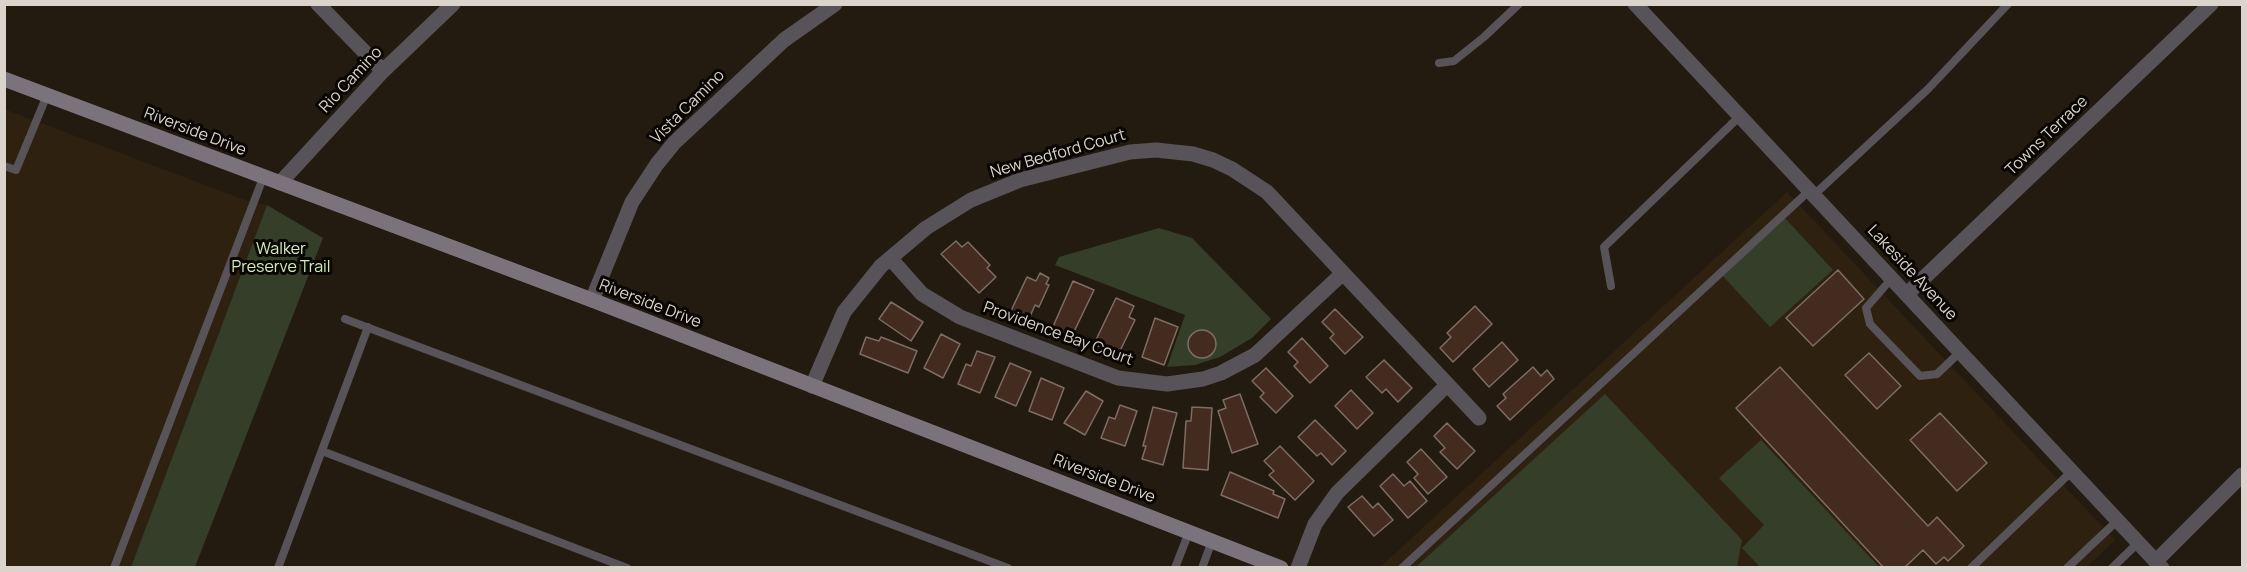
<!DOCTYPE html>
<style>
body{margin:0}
#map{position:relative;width:2247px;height:572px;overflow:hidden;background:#231b0f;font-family:Manrope,sans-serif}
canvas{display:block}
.frame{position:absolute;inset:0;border:6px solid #dad4cc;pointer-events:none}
</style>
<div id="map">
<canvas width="2247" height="572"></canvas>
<div class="frame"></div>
</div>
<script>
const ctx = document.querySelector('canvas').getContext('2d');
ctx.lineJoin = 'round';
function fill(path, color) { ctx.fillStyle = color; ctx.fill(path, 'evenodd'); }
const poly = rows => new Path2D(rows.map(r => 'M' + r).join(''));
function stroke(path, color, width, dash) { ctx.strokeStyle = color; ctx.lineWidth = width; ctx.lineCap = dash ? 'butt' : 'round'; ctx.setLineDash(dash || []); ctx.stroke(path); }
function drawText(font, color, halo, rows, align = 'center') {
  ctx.font = font + ' Manrope,sans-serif'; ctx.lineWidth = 6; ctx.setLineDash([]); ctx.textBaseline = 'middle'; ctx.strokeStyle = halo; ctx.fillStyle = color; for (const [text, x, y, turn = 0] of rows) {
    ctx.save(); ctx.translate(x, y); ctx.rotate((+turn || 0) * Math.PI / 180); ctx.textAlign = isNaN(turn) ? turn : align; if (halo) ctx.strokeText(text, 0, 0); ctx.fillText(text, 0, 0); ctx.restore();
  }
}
const built = poly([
 [4,109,245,200,267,205,131,567,5,567],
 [1787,192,2115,540,2086,568,1379,568]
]);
const green = poly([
 [267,205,323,238,195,567,131,567],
 [1784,217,1833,270,1770,327,1721,274],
 [1159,228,1192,238,1271,319,1252,338,1220,357,1195,365,1167,367,1185,315,1055,265,1059,257],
 [1605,394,1742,540,1737,567,1416,567],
 [1761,440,1879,567,1760,567,1742,548,1764,525,1719,478]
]);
const building = poly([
 [956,241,962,247,968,242,990,265,987,268,996,277,979,293,941,254,956,241],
 [1838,270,1864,299,1813,346,1786,318,1838,270],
 [1040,273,1049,278,1046,284,1049,285,1039,307,1035,305,1028,321,1010,313,1027,277,1036,281,1040,273],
 [1073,281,1094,290,1071,338,1052,329,1073,281],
 [1116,298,1134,306,1129,317,1135,320,1118,355,1094,344,1116,298],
 [891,302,923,322,911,341,879,319,891,302],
 [1475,306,1492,324,1453,362,1440,348,1451,337,1447,333,1475,306],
 [1335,309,1363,337,1345,354,1330,338,1334,334,1322,322,1335,309],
 [1155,318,1178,327,1164,365,1142,357,1155,318],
 '1188 344a14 14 0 1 1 28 0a14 14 0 1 1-28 0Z',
 [941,334,960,344,943,378,924,368,941,334],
 [866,337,879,341,881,337,917,351,908,373,860,354,866,337],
 [1302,338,1328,366,1310,383,1294,366,1298,362,1288,352,1302,338],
 [1502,342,1518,360,1489,387,1473,369,1502,342],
 [977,351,995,357,980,393,958,384,966,364,971,366,977,351],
 [1869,353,1901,386,1877,409,1845,375,1869,353],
 [1384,360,1412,388,1398,402,1386,389,1382,393,1366,377,1384,360],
 [1010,363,1031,372,1016,406,995,397,1010,363],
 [1533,367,1541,376,1547,370,1554,379,1510,420,1497,406,1506,398,1503,394,1533,367],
 [1780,367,1928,526,1937,517,1964,546,1948,561,1944,557,1936,564,1923,550,1904,568,1884,568,1736,408,1780,367],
 [1266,368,1293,396,1276,413,1260,397,1264,393,1252,381,1266,368],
 [1041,378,1064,388,1052,420,1029,411,1041,378],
 [1351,390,1373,413,1357,429,1335,406,1351,390],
 [1086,391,1103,401,1085,435,1064,423,1086,391],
 [1240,394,1258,444,1232,453,1218,411,1226,408,1223,400,1240,394],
 [1120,405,1137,411,1125,446,1101,438,1109,417,1115,419,1120,405],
 [1153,407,1177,413,1163,465,1142,459,1146,446,1143,446,1153,407],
 [1192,407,1212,408,1208,470,1183,468,1186,421,1191,421,1192,407],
 [1940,413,1987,463,1957,491,1910,440,1940,413],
 [1315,420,1346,451,1332,465,1321,453,1317,456,1298,437,1315,420],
 [1447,423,1475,451,1457,469,1440,452,1445,448,1434,436,1447,423],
 [1280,446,1314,481,1295,500,1269,475,1274,471,1264,461,1280,446],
 [1421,449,1447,477,1428,494,1414,478,1418,474,1407,462,1421,449],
 [1230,472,1274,491,1273,494,1285,499,1278,518,1221,495,1230,472],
 [1393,474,1404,486,1410,481,1427,501,1408,518,1380,486,1393,474],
 [1362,496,1373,508,1378,503,1393,520,1374,536,1348,507,1362,496]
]);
const service = poly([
 [1439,63,1454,61,1484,37,1519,4],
 [4,166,16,170,47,95],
 [1815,194,1928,89,2008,4],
 [1892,278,1866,308,1870,324,1920,376,1937,374,1961,351],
 [1611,286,1604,247,1740,116],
 [345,319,1008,568],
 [322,451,627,568],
 [114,568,263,178],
 [278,568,368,327],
 [1175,568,1189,532],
 [1202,568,1212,541],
 [1402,568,1810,190],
 [1971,568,2072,471],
 [2067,568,2118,520],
 [2112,568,2139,542]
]);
const minor = poly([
 [318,4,383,71],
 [280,183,383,71,453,4],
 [890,258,922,294,960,317,1118,378,1167,384,1203,379,1221,373,1255,355,1342,274],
 [1907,294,2211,4],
 [812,386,844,312,881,266,926,228,971,200,1020,180,1130,152,1156,150,1193,154,1213,160,1232,169,1267,192,1479,418],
 [2156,561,2242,475],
 [1298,568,1315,524,1337,493,1447,385]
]);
const tertiary = poly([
 [1635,4,2162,568],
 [592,300,632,202,657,164,674,143,784,40,835,4]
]);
const secondary = poly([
 [4,79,592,300,1281,568]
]);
const streetNames = [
 ["Rio Camino",351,80,-47],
 ["Vista Camino",688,107,-45],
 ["Riverside Drive",195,132,21],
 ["Towns Terrace",2047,136,-44],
 ["New Bedford Court",1058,154,-16],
 ["Lakeside Avenue",1912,273,47],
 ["Riverside Drive",650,304,21],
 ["Providence Bay Court",1058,334,20],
 ["Riverside Drive",1104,479,21]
];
const parkNames = [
 ["Walker",281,250],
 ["Preserve Trail",281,268]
];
fill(built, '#2e2110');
fill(green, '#343e29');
fill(building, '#432b20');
stroke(building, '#7e6d65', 1.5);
stroke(service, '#585359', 8);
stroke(minor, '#585359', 15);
stroke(tertiary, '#585359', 15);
stroke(secondary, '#7a737c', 15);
drawText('16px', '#dad4cc', '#090603', streetNames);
drawText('16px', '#d4ecba', '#090603', parkNames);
</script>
